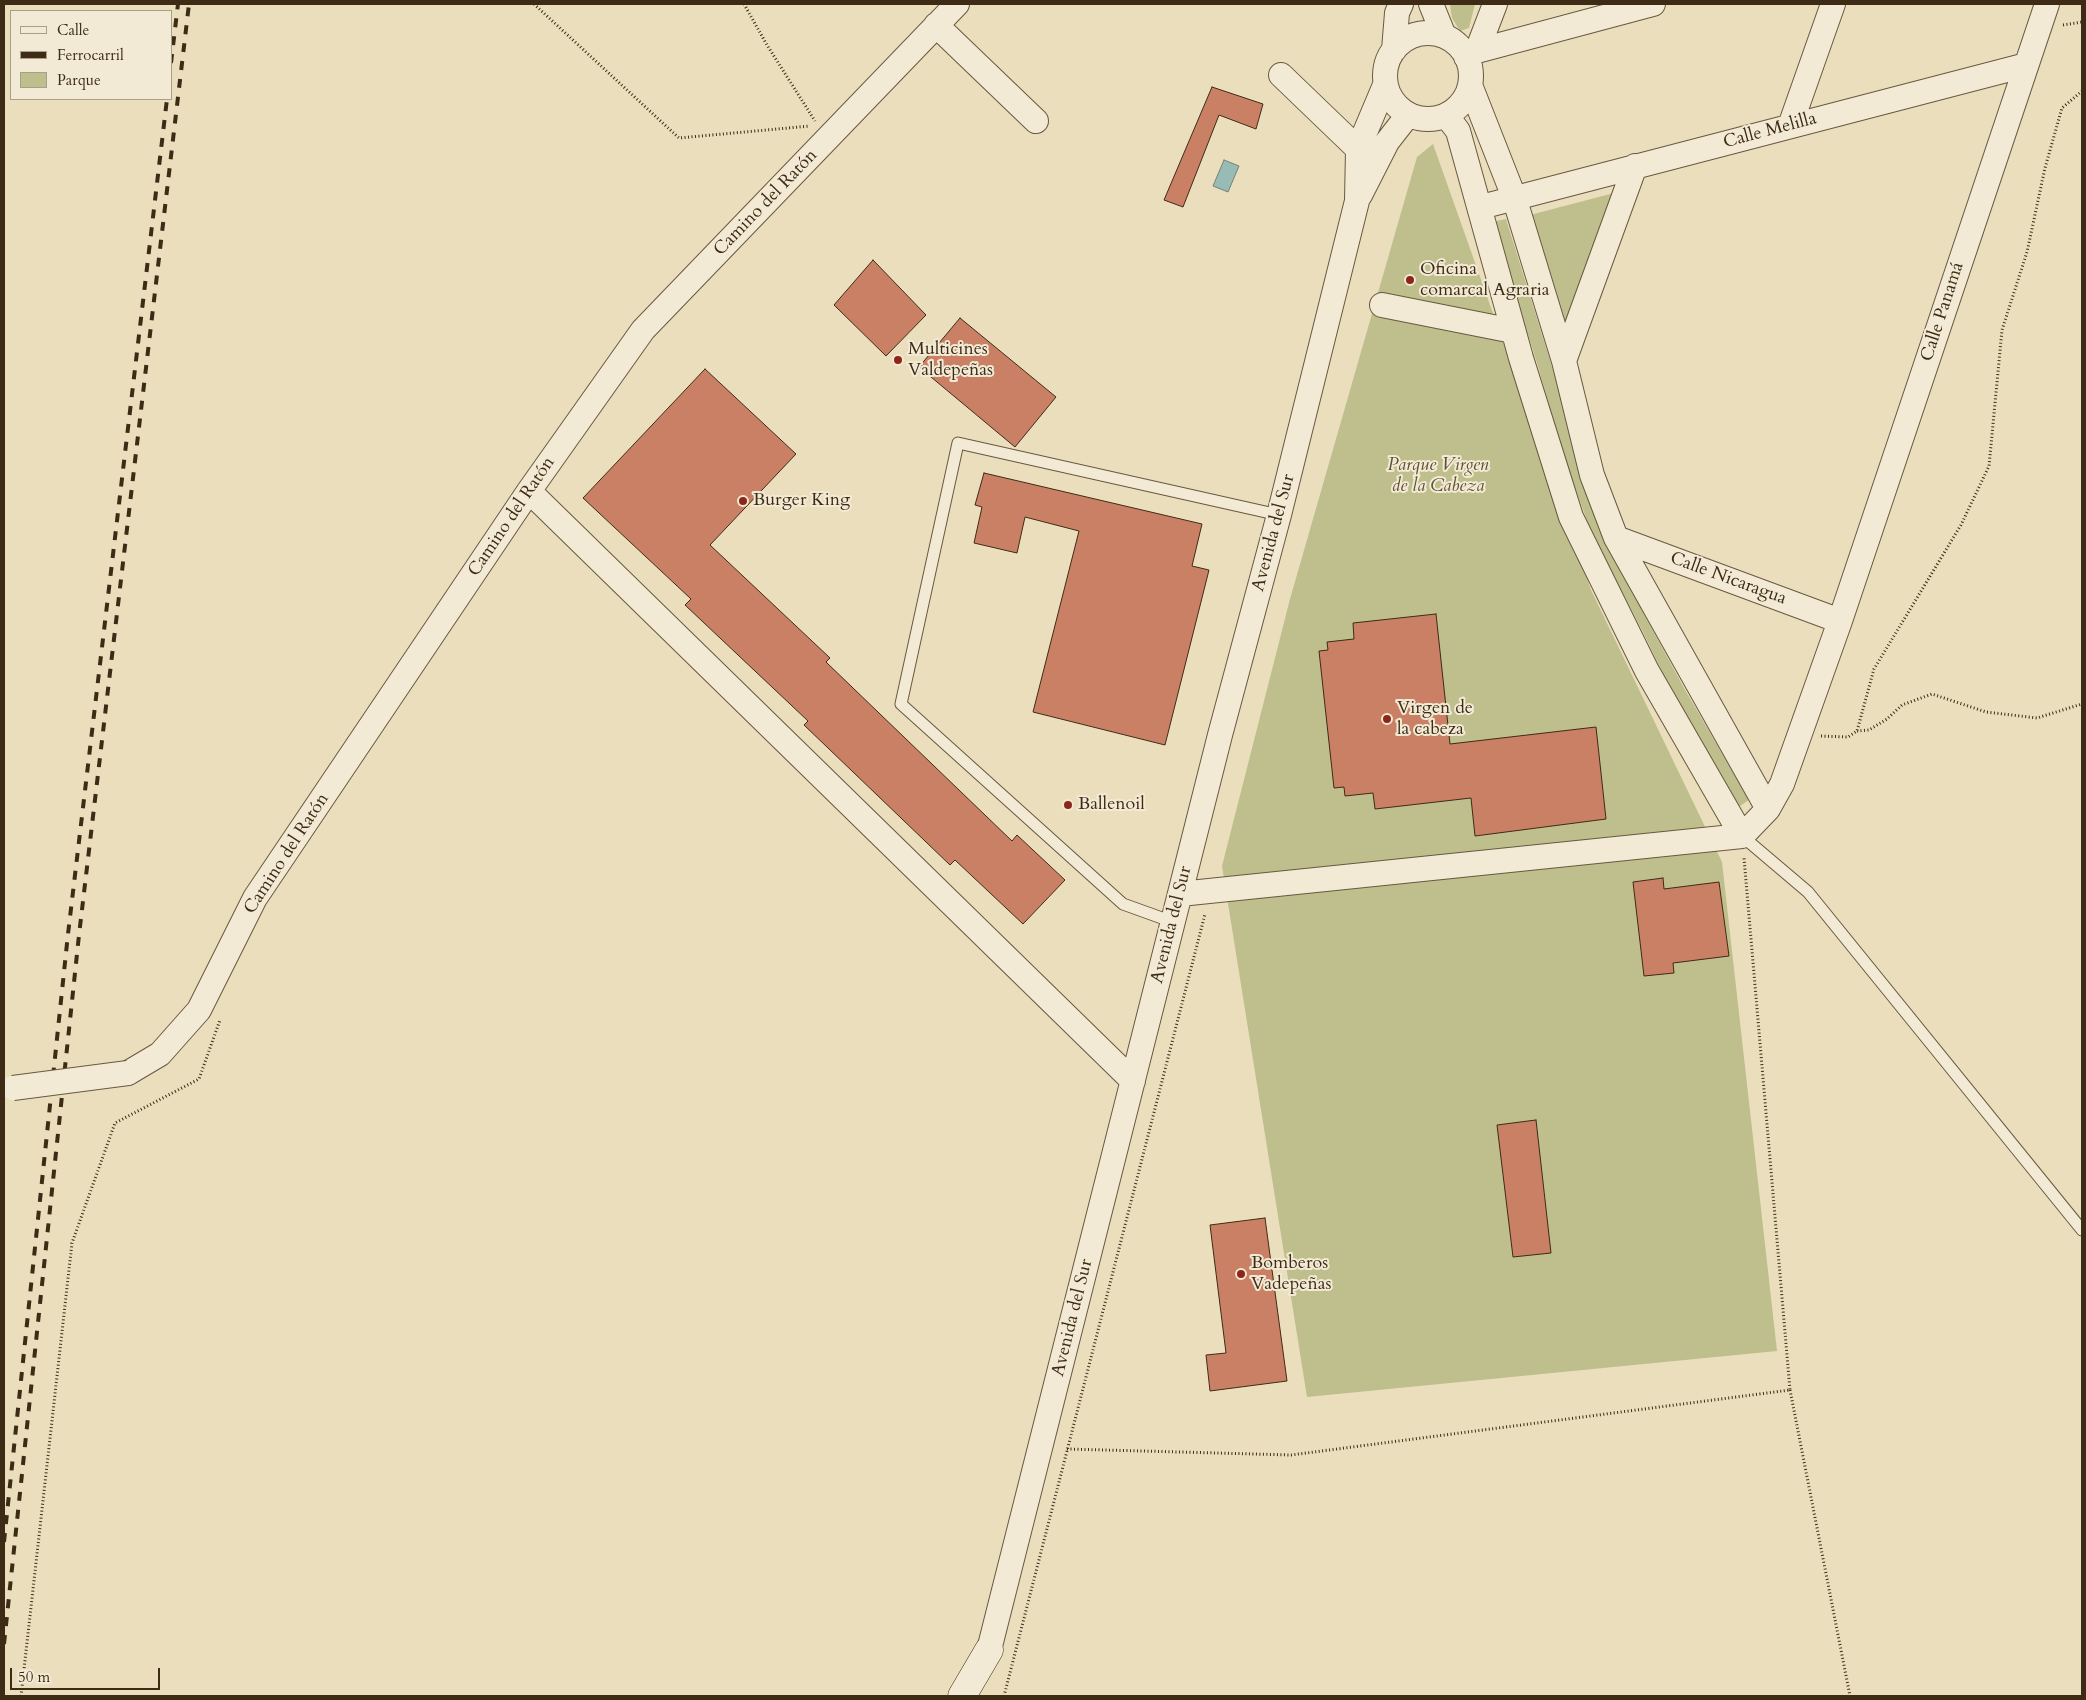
<!DOCTYPE html>
<meta charset="utf-8">
<style>
body{margin:0}
#map{position:relative;width:2086px;height:1700px;overflow:hidden;background:#ebdebd;font-family:Cardo,serif}
canvas{display:block}
.frame{position:absolute;inset:0;border:5px solid #3e2b16;pointer-events:none}
.legend{position:absolute;left:10px;top:10px;width:162px;height:90px;box-sizing:border-box;background:#f2ead4;border:1px solid #aa9e88;margin:0;padding:6px 9px;list-style:none;font-size:15px;color:#3e2b16}
.legend li{display:flex;align-items:center;gap:10px;height:25px}
.legend b{width:25px;border:1px solid #aa9e88}
.scale{position:absolute;left:10px;top:1668px;width:150px;height:22px;box-sizing:border-box;border:2px solid #3e2b16;border-top:0;padding-left:6px;font-size:15px;line-height:18px;white-space:nowrap;color:#3e2b16;-webkit-text-stroke:4px #f2ead4;paint-order:stroke}
</style>
<div id="map">
<canvas width="2086" height="1700"></canvas>
<div class="frame"></div>
<ul class="legend">
<li><b style="height:6px;background:#f2ead4"></b>Calle</li>
<li><b style="height:6px;background:#3e2b16"></b>Ferrocarril</li>
<li><b style="height:14px;background:#bebf8c"></b>Parque</li>
</ul>
<div class="scale">50 m</div>
</div>
<script>
const ctx = document.querySelector('canvas').getContext('2d');
ctx.lineJoin = 'round';
function fill(path, color) { ctx.fillStyle = color; ctx.fill(path, 'evenodd'); }
const poly = rows => new Path2D(rows.map(r => 'M' + r).join(''));
function stroke(path, color, width, dash) { ctx.strokeStyle = color; ctx.lineWidth = width; ctx.lineCap = dash ? 'butt' : 'round'; ctx.setLineDash(dash || []); ctx.stroke(path); }
function drawText(font, color, halo, rows, align = 'center') {
  ctx.font = font + ' Cardo,serif'; ctx.lineWidth = 4; ctx.setLineDash([]); ctx.textBaseline = 'middle'; ctx.strokeStyle = halo; ctx.fillStyle = color; for (const [text, x, y, turn = 0] of rows) {
    ctx.save(); ctx.translate(x, y); ctx.rotate((+turn || 0) * Math.PI / 180); ctx.textAlign = isNaN(turn) ? turn : align; if (halo) ctx.strokeText(text, 0, 0); ctx.fillText(text, 0, 0); ctx.restore();
  }
}
const green = poly([
 [1450,4,1475,4,1469,28,1460,31,1452,18],
 [1433,144,1591,590,1722,862,1777,1351,1307,1397,1222,866,1290,599,1417,157],
 [1614,193,1563,331,1530,215],
 [1506,219,1597,511,1645,616,1684,688,1749,800,1737,808,1673,695,1645,636,1590,529,1563,454,1537,363,1492,222]
]);
const water = poly([
 [1224,160,1239,166,1228,192,1213,186,1224,160]
]);
const building = poly([
 [1212,87,1263,104,1256,129,1219,115,1183,207,1164,200,1212,87],
 [873,260,926,315,886,356,834,305,873,260],
 [960,318,1056,397,1015,447,919,367,960,318],
 [705,369,796,454,710,545,830,658,826,662,1012,841,1017,835,1065,880,1023,924,955,860,950,865,804,725,808,721,685,605,691,599,583,498,705,369],
 [984,473,1202,524,1192,566,1209,570,1165,745,1033,712,1079,531,1025,517,1017,553,974,543,982,507,975,505,984,473],
 [1436,614,1450,744,1596,727,1606,819,1475,836,1471,798,1375,809,1373,793,1345,796,1344,787,1334,788,1319,651,1328,650,1327,642,1354,639,1353,623,1436,614],
 [1663,878,1664,889,1719,882,1729,956,1673,963,1674,973,1644,976,1633,882,1663,878],
 [1536,1120,1551,1253,1513,1257,1497,1125,1536,1120],
 [1265,1218,1287,1381,1210,1391,1206,1355,1226,1353,1210,1225,1265,1218]
]);
const path = poly([
 [534,4,679,138,810,126],
 [744,4,767,45,815,121],
 [2063,25,2082,22],
 [1857,731,1869,730,1887,719,1902,705,1932,694,1986,712,2037,718,2082,704],
 [1821,736,1848,737,1857,731,1874,669,1961,525,1989,466,2002,330,2027,252,2045,168,2062,108,2082,91],
 [1790,1390,1850,1696],
 [1067,1449,1291,1455,1790,1390,1744,858],
 [21,1696,72,1243,115,1123,199,1079,220,1020],
 [1004,1696,1205,914]
]);
const service = poly([
 [1742,836,1808,892,2082,1230],
 [1173,922,1123,904,901,704,958,443,1279,515]
]);
const minor = poly([
 [1431,4,1444,36],
 [936,25,1036,121],
 '1385 76a43 43 0 1 1 86 0a43 43 0 1 1-86 0Z',
 [1394,50,1397,13,1401,4],
 [1477,51,1495,4],
 [1466,57,1477,51,1653,4],
 [1281,75,1358,149],
 [1446,115,1458,131,1521,358,1571,517,1647,671,1742,836],
 [1790,126,1833,4],
 [1360,195,1387,142,1408,115],
 [1481,207,2026,65],
 [1382,305,1513,331],
 [1564,361,1635,166],
 [529,491,1133,1081],
 [1616,538,1840,621],
 [1768,809,1782,784,1840,621,2047,4],
 [1180,894,1742,836,1768,809,1616,538,1592,475,1564,361,1514,197,1470,85],
 [128,1073,160,1054,199,1010,255,898,529,491,643,330,957,4],
 [989,1650,1220,735,1279,515,1354,213,1357,201,1358,149,1385,85]
]);
const secondary = poly([
 [962,1696,989,1650]
]);
const rail = poly([
 [171,63,178,4],
 [4,1542,68,934,167,99],
 [4,1644,79,935,189,4]
]);
const minorBridge = poly([
 [13,1088,128,1073]
]);
const markers = [
 [1410,280,5,"#8f2418"],
 [898,360,5,"#8f2418"],
 [743,501,5,"#8f2418"],
 [1387,719,5,"#8f2418"],
 [1068,805,5,"#8f2418"],
 [1241,1274,5,"#8f2418"]
];
const streetNames = [
 ["Calle Melilla",1770,131,-15],
 ["Camino del Ratón",766,203,-46],
 ["Calle Panamá",1943,312,-72],
 ["Camino del Ratón",512,517,-56],
 ["Avenida del Sur",1274,533,-75],
 ["Calle Nicaragua",1728,579,20],
 ["Camino del Ratón",287,854,-57],
 ["Avenida del Sur",1172,925,-76],
 ["Avenida del Sur",1073,1318,-76]
];
const poiNames = [
 ["Oficina",1420,270],
 ["comarcal Agraria",1420,291],
 ["Multicines",908,350],
 ["Valdepeñas",908,371],
 ["Burger King",753,501],
 ["Virgen de",1397,709],
 ["la cabeza",1397,730],
 ["Ballenoil",1078,805],
 ["Bomberos",1251,1264],
 ["Vadepeñas",1251,1285]
];
const parkNames = [
 ["Parque Virgen",1438,466],
 ["de la Cabeza",1438,487]
];
fill(green, '#bebf8c');
fill(water, '#98bcb5');
stroke(water, '#748275', 1);
fill(building, '#ca8064');
stroke(building, '#3e2b16', 1);
stroke(service, '#695840', 13);
stroke(minor, '#695840', 26);
stroke(secondary, '#3e2b16', 29);
stroke(path, '#3e2b16', 3, [1, 2.5]);
stroke(service, '#f2ead4', 11);
stroke(minor, '#f2ead4', 24);
stroke(secondary, '#f2ead4', 28);
stroke(rail, '#3e2b16', 4, [9, 9]);
stroke(minorBridge, '#695840', 26, []);
stroke(minorBridge, '#f2ead4', 24);
for (const [x, y, r, color] of markers) { const dot = new Path2D(); dot.arc(x, y, r, 0, 2 * Math.PI); ctx.fillStyle = color; ctx.fill(dot); stroke(dot, '#f2ead4', 2); }
drawText('18px', '#3e2b16', '#f2ead4', streetNames);
drawText('18px', '#3e2b16', '#f2ead4', poiNames, 'left');
drawText('italic 18px', '#5e5034', '#f2ead4', parkNames);
</script>
